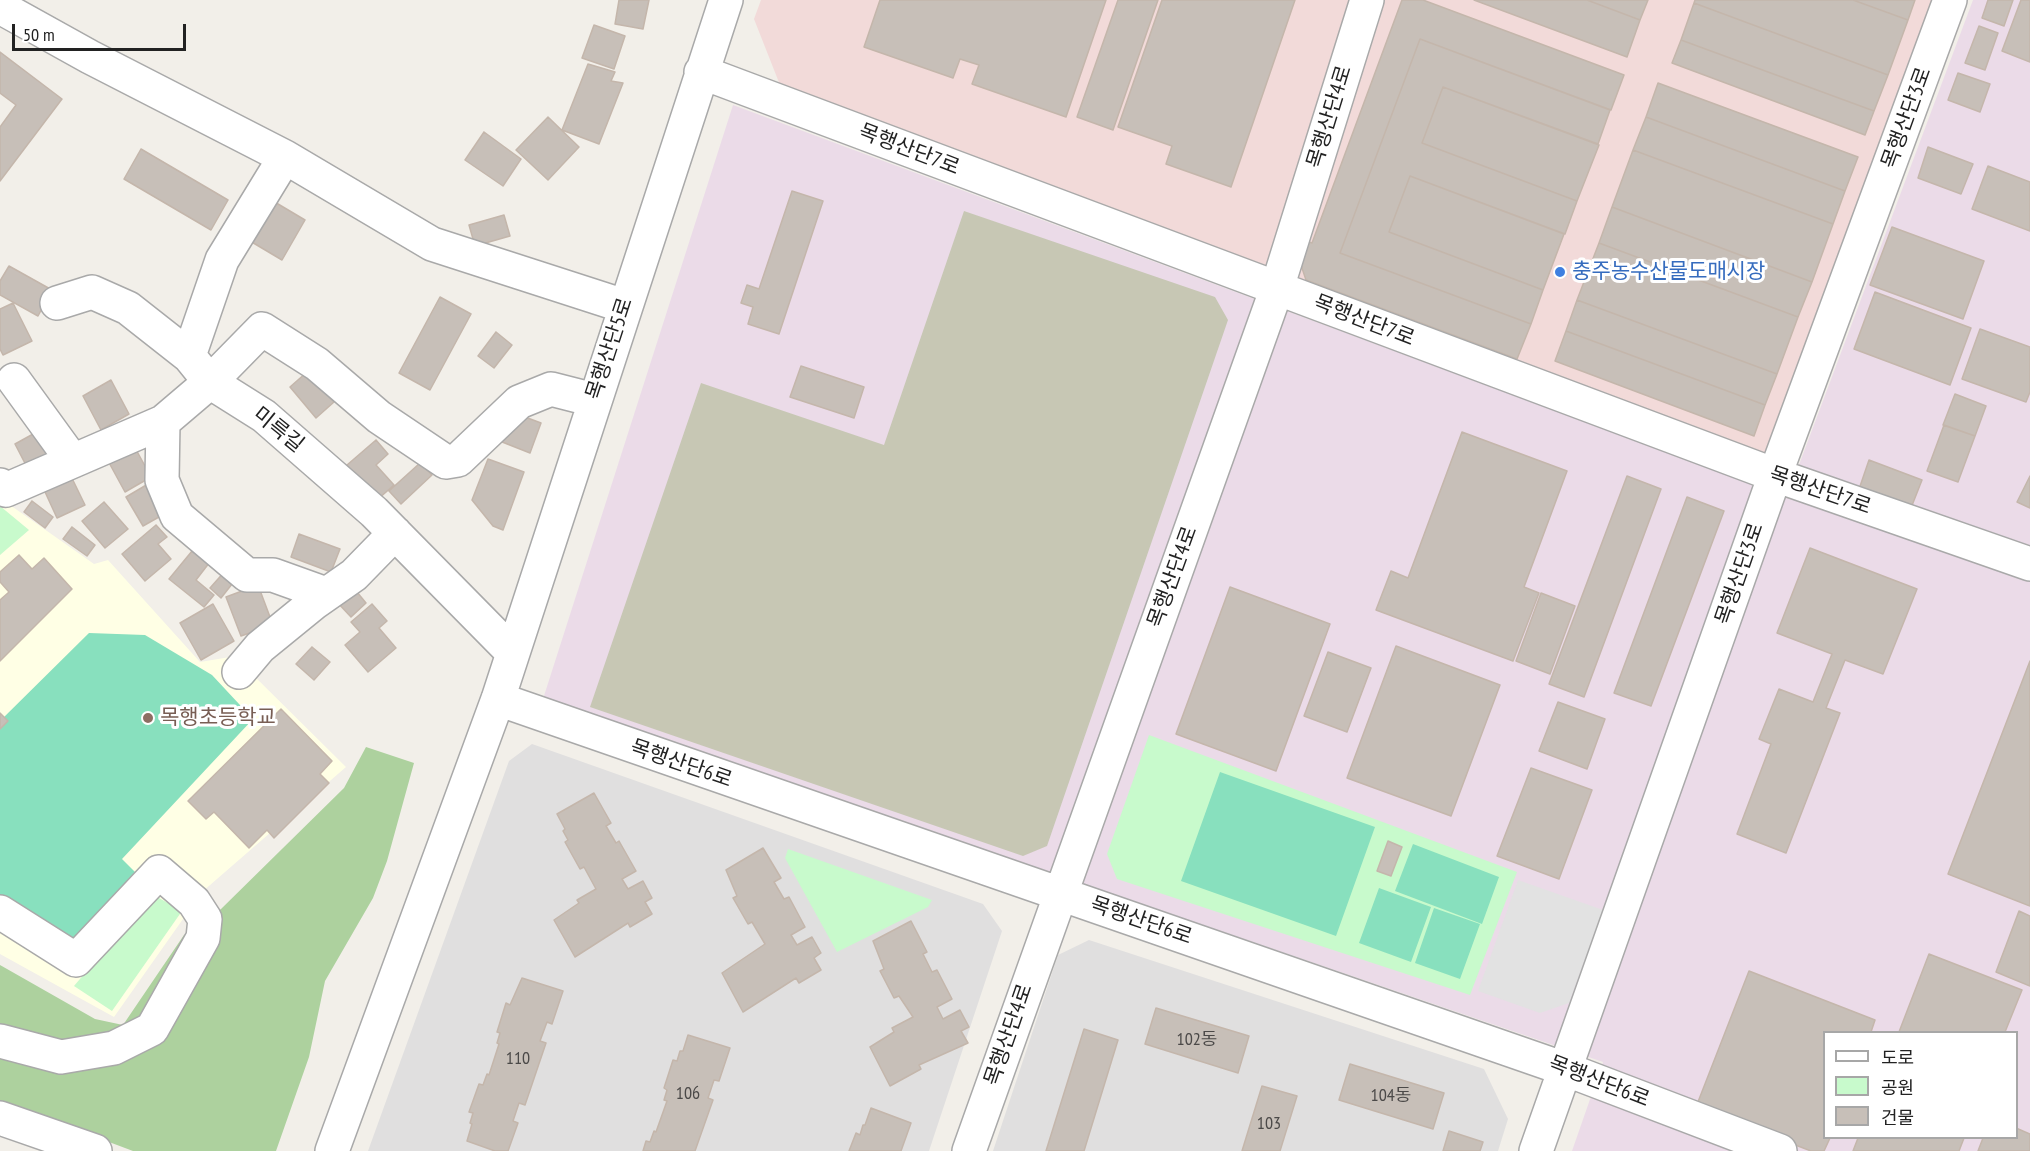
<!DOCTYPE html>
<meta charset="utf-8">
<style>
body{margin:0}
#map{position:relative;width:2030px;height:1151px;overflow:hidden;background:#f2efe9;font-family:"PT Sans Narrow","Noto Sans KR",sans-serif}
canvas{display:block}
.legend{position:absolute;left:1823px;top:1031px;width:195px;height:108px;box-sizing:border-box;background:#fff;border:2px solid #a7a7a7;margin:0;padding:8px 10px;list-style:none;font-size:18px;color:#222}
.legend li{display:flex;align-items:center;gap:12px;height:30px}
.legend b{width:30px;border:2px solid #a7a7a7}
.scale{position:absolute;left:12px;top:24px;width:174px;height:27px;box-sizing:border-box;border:3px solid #222;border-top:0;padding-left:8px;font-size:18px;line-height:21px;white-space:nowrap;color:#222;-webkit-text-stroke:4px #fff;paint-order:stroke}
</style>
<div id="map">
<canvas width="2030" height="1151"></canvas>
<ul class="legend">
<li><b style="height:8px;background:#fff"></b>도로</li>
<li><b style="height:16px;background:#c8facc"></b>공원</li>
<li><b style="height:16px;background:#c7bfb8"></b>건물</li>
</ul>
<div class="scale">50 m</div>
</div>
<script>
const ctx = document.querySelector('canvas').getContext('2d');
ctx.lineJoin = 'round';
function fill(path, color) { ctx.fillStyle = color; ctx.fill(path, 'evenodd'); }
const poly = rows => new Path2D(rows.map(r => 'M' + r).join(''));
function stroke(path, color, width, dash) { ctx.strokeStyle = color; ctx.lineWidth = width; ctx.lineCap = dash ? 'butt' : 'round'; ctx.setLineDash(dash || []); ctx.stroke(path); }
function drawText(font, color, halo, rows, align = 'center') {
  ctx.font = font + ' "PT Sans Narrow","Noto Sans KR",sans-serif'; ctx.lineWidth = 6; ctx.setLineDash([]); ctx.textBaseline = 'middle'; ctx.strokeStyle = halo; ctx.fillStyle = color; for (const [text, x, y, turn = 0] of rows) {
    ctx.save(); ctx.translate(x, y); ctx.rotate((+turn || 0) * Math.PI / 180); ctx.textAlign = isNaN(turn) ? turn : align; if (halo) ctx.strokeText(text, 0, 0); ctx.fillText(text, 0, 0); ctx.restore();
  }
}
const residential = poly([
 [532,744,983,904,1002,931,929,1151,368,1151,509,761],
 [1089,940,1484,1069,1508,1119,1498,1151,993,1151,1058,955]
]);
const commercial = poly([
 [761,0,1935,0,1778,458,780,85,754,19]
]);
const industrial = poly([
 [1973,0,2030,0,2030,1151,1572,1151,1603,1062,543,699,733,105,1787,497],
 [1824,1032,2016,1032,2016,1138,1824,1138]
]);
const education = poly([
 [0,498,94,564,108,560,200,662,230,657,247,669,346,767,202,892,114,1017,0,954]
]);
const construction = poly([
 [964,211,1215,297,1228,320,1047,846,1023,856,590,707,701,383,884,445]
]);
const forest = poly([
 [366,747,414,763,387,861,373,898,325,981,309,1057,276,1151,133,1151,0,1101,0,965,95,1019,123,1025,184,935,221,909,344,788]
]);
const park = poly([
 [0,506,29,530,0,555],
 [1149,735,1517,872,1470,995,1117,879,1107,854],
 [788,849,932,900,928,907,837,952,785,858],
 [152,894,182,911,112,1011,74,986]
]);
const pitch = poly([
 [89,633,145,635,212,675,253,719,122,859,139,876,69,945,0,901,0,721],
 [1220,772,1375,827,1336,936,1181,881],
 [1413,844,1499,877,1482,924,1395,891],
 [1379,888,1431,907,1411,962,1359,943],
 [1434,908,1480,924,1460,979,1415,963]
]);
const parking = poly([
 [1518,880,1603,910,1569,1003,1540,1013,1478,991]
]);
const building = poly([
 [619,0,649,0,643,29,615,24,619,0],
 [880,0,1106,0,1066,117,972,84,979,65,960,59,953,78,864,47,880,0],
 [1118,0,1158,0,1113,130,1077,117,1118,0],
 [1162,0,1295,0,1231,187,1166,164,1172,146,1118,127,1162,0],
 [1402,0,1423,0,1624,75,1611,110,1420,39,1340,253,1531,324,1517,359,1306,280,1299,259,1306,241,1312,243,1402,0],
 [1474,0,1587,0,1640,20,1627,57,1474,0],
 [1587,0,1648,0,1640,20,1587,0],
 [1695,0,1853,0,1908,20,1888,75,1694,3,1695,0],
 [1853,0,1915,0,1908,20,1853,0],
 [1988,0,2013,0,2004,26,1982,18,1988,0],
 [2021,0,2030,0,2030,62,2002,51,2021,0],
 [1694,3,1888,75,1874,111,1681,40,1694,3],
 [594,25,625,36,614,69,582,58,594,25],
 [1979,26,1998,33,1985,70,1965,63,1979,26],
 [1420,39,1610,110,1598,144,1443,87,1422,143,1577,201,1565,234,1410,176,1389,232,1543,290,1531,324,1340,253,1420,39],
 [1681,40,1874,111,1865,135,1672,63,1681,40],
 [0,52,62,99,0,181,0,127,16,105,0,93,0,52],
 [588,64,615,72,611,81,623,83,599,144,562,130,588,64],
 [1958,73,1990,84,1980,112,1948,100,1958,73],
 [1658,83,1858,157,1845,191,1646,117,1658,83],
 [1443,87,1599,145,1577,201,1422,143,1443,87],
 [548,117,579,147,548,180,516,150,548,117],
 [1646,117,1845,191,1833,224,1633,150,1646,117],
 [484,132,521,159,503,186,465,160,484,132],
 [1928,147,1973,164,1961,194,1918,178,1928,147],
 [141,149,228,200,211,230,124,179,141,149],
 [1633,150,1833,224,1812,282,1612,207,1633,150],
 [1988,166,2030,182,2030,231,1972,209,1988,166],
 [1410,176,1564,234,1543,290,1389,232,1410,176],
 [792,191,823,201,779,334,748,324,753,307,741,303,747,285,759,289,792,191],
 [273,201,305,220,282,260,250,241,273,201],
 [1612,207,1812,282,1798,317,1599,243,1612,207],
 [504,215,510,236,475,246,469,225,504,215],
 [1892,227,1984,261,1963,319,1870,285,1892,227],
 [1599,243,1798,317,1777,374,1577,300,1599,243],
 [9,266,52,290,38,316,0,295,0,281,9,266],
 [1875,292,1971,328,1950,385,1854,349,1875,292],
 [440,297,471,314,430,390,399,373,440,297],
 [1577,300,1777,374,1765,405,1566,331,1577,300],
 [13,303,32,341,3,355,0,349,0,309,13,303],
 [1980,329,2030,347,2030,392,2026,402,1962,379,1980,329],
 [1566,331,1765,405,1754,436,1555,361,1566,331],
 [496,332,512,345,494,368,478,356,496,332],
 [801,366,864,387,854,418,790,397,801,366],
 [307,372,334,402,316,418,290,387,307,372],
 [111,380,129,414,101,430,83,396,111,380],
 [1955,394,1986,406,1975,436,1943,425,1955,394],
 [517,414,541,423,530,453,492,438,517,414],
 [1944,425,1975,436,1958,482,1927,471,1944,425],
 [44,428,59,455,29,471,15,444,44,428],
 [1462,432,1567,471,1524,587,1539,593,1513,661,1376,610,1391,571,1408,578,1462,432],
 [376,440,388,454,376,465,394,485,377,500,347,465,376,440],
 [133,444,151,477,125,492,107,459,133,444],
 [488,459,524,472,503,530,493,526,472,500,488,459],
 [1869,460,1922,480,1911,508,1856,498,1869,460],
 [420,463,432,475,401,504,389,491,420,463],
 [67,468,85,505,57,518,40,481,67,468],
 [1627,476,1661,489,1584,697,1549,684,1627,476],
 [2030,476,2030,508,2017,502,2030,476],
 [148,484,166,513,143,526,126,497,148,484],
 [1687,497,1724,511,1651,706,1614,693,1687,497],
 [32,501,53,517,45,528,24,512,32,501],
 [104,502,128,529,105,548,82,521,104,502],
 [156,525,167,537,158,544,171,559,145,581,122,554,156,525],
 [72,527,95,545,87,556,63,539,72,527],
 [299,534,340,549,331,572,291,557,299,534],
 [197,545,213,558,196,580,214,595,204,607,169,579,197,545],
 [1810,548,1917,589,1883,674,1845,660,1826,708,1840,713,1786,853,1737,834,1771,744,1759,739,1779,689,1813,702,1832,654,1777,633,1810,548],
 [19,555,32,569,44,558,72,589,0,661,0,600,9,592,0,582,0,572,19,555],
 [226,570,236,579,221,598,210,588,226,570],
 [258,585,273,625,241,636,226,597,258,585],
 [352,586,366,603,351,617,336,601,352,586],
 [1230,587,1330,624,1276,771,1176,734,1230,587],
 [1541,593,1575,606,1550,674,1516,661,1541,593],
 [213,604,234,641,201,660,180,623,213,604],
 [372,604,387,621,379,628,396,648,368,672,345,645,360,632,351,622,372,604],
 [1396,646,1500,685,1451,816,1347,778,1396,646],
 [312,647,330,662,314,680,296,664,312,647],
 [1328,652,1371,668,1347,732,1304,716,1328,652],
 [2030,661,2030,906,1948,874,2030,661],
 [1558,702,1605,719,1587,769,1539,751,1558,702],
 [281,709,332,761,320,774,329,783,274,838,267,830,249,848,214,812,206,819,188,801,281,709],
 [0,713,8,721,0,729,0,713],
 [1531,768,1592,790,1559,879,1497,856,1531,768],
 [594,793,611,823,606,826,616,843,619,841,636,871,622,879,628,889,643,881,652,898,645,902,652,914,630,927,628,923,575,957,554,920,579,903,577,900,596,889,584,867,580,869,565,842,568,840,563,831,565,829,557,814,594,793],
 [1388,841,1402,847,1391,876,1377,871,1388,841],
 [763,848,781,878,774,882,784,899,789,897,805,927,791,935,797,945,812,937,821,953,814,958,821,970,799,983,796,978,743,1012,722,973,765,944,752,922,748,924,733,898,737,896,726,870,763,848],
 [2019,911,2030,916,2030,986,1996,972,2019,911],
 [911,921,927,952,923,954,932,972,937,970,952,999,937,1007,943,1019,960,1010,969,1027,961,1031,968,1043,919,1065,921,1069,890,1086,870,1047,894,1032,892,1028,913,1017,899,996,894,998,880,971,884,969,873,941,911,921],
 [1929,954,2022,990,2005,1032,1899,1032,1929,954],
 [1749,971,1875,1020,1871,1032,1824,1032,1824,1138,1830,1138,1824,1151,1811,1151,1696,1107,1749,971],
 [522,978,563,991,552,1024,547,1022,540,1041,546,1043,525,1105,519,1103,513,1121,518,1123,508,1151,495,1151,467,1141,472,1124,470,1123,473,1113,469,1112,479,1084,483,1085,487,1074,489,1075,499,1044,497,1043,500,1033,497,1032,506,1003,510,1005,522,978],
 [1156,1008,1249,1036,1238,1073,1145,1044,1156,1008],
 [1084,1029,1118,1040,1084,1151,1046,1151,1084,1029],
 [688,1035,730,1048,719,1081,714,1080,708,1098,713,1100,695,1151,643,1151,646,1141,650,1142,654,1131,656,1132,667,1101,664,1100,667,1090,664,1088,673,1060,677,1061,680,1051,683,1051,688,1035],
 [1350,1064,1444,1093,1433,1129,1339,1100,1350,1064],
 [1262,1086,1297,1096,1280,1151,1242,1151,1262,1086],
 [871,1108,911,1123,901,1151,849,1151,856,1133,860,1135,863,1125,865,1125,871,1108],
 [2016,1128,2030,1134,2030,1151,1978,1151,1983,1138,2016,1138,2016,1128],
 [1449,1131,1483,1142,1480,1151,1443,1151,1449,1131],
 [1858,1138,1964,1138,1959,1151,1853,1151,1858,1138]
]);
const minor = poly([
 [0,7,90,57,285,157,432,244,624,306],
 [701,72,1775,475,2030,564],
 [57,303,92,292,128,308,189,356,210,382,264,416,374,512,513,653],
 [189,356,222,260,285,157],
 [14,380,72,460],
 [163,422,162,480,177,516,247,575,273,575,326,594],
 [0,485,6,490,163,422,210,382,262,329,317,364,379,417,446,462,458,460,519,402,551,389,594,400],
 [239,672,260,647,314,603,354,575,395,533],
 [498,699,1565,1069,1780,1151],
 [0,912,76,960,159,872,194,902,205,919,203,938,152,1029,114,1048,61,1057,0,1041],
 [0,1118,95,1151],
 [332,1151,498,699,726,0],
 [969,1151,1277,288,1367,0],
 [1536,1151,1775,475,1950,0]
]);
const markers = [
 [1560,272,6,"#3f7fe0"],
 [148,718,6,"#8d6e63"]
];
const numberNames = [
 ["102동",1197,1040],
 ["110",518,1059],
 ["106",688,1094],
 ["104동",1391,1096],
 ["103",1269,1124]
];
const streetNames = [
 ["목행산단4로",1330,117,-73],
 ["목행산단3로",1907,118,-70],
 ["목행산단7로",909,150,21],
 ["목행산단7로",1364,321,21],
 ["목행산단5로",610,349,-72],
 ["미륵길",278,430,39],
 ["목행산단7로",1820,491,19],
 ["목행산단3로",1740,574,-71],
 ["목행산단4로",1173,577,-70],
 ["목행산단6로",681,764,19],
 ["목행산단6로",1141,921,19],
 ["목행산단4로",1009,1035,-71],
 ["목행산단6로",1599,1082,21]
];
const shopNames = [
 ["충주농수산물도매시장",1572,272]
];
const educationNames = [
 ["목행초등학교",160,718]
];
fill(residential, '#e0dfdf');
fill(commercial, '#f2dad9');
fill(industrial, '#ebdbe8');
fill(education, '#ffffe5');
fill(construction, '#c7c7b4');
fill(forest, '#add19e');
fill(park, '#c8facc');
fill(pitch, '#88e0be');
fill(parking, '#e2e2e2');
fill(building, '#c7bfb8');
stroke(building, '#c4b6ab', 1.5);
stroke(minor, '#a9a9a9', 36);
stroke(minor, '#fff', 33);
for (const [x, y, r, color] of markers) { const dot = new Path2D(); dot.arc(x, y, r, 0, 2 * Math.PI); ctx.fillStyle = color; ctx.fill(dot); stroke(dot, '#fff', 2); }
drawText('18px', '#4b4948', null, numberNames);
drawText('21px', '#222', '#fff', streetNames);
drawText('21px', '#366cbe', '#fff', shopNames, 'left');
drawText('21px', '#785e54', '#fff', educationNames, 'left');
</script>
